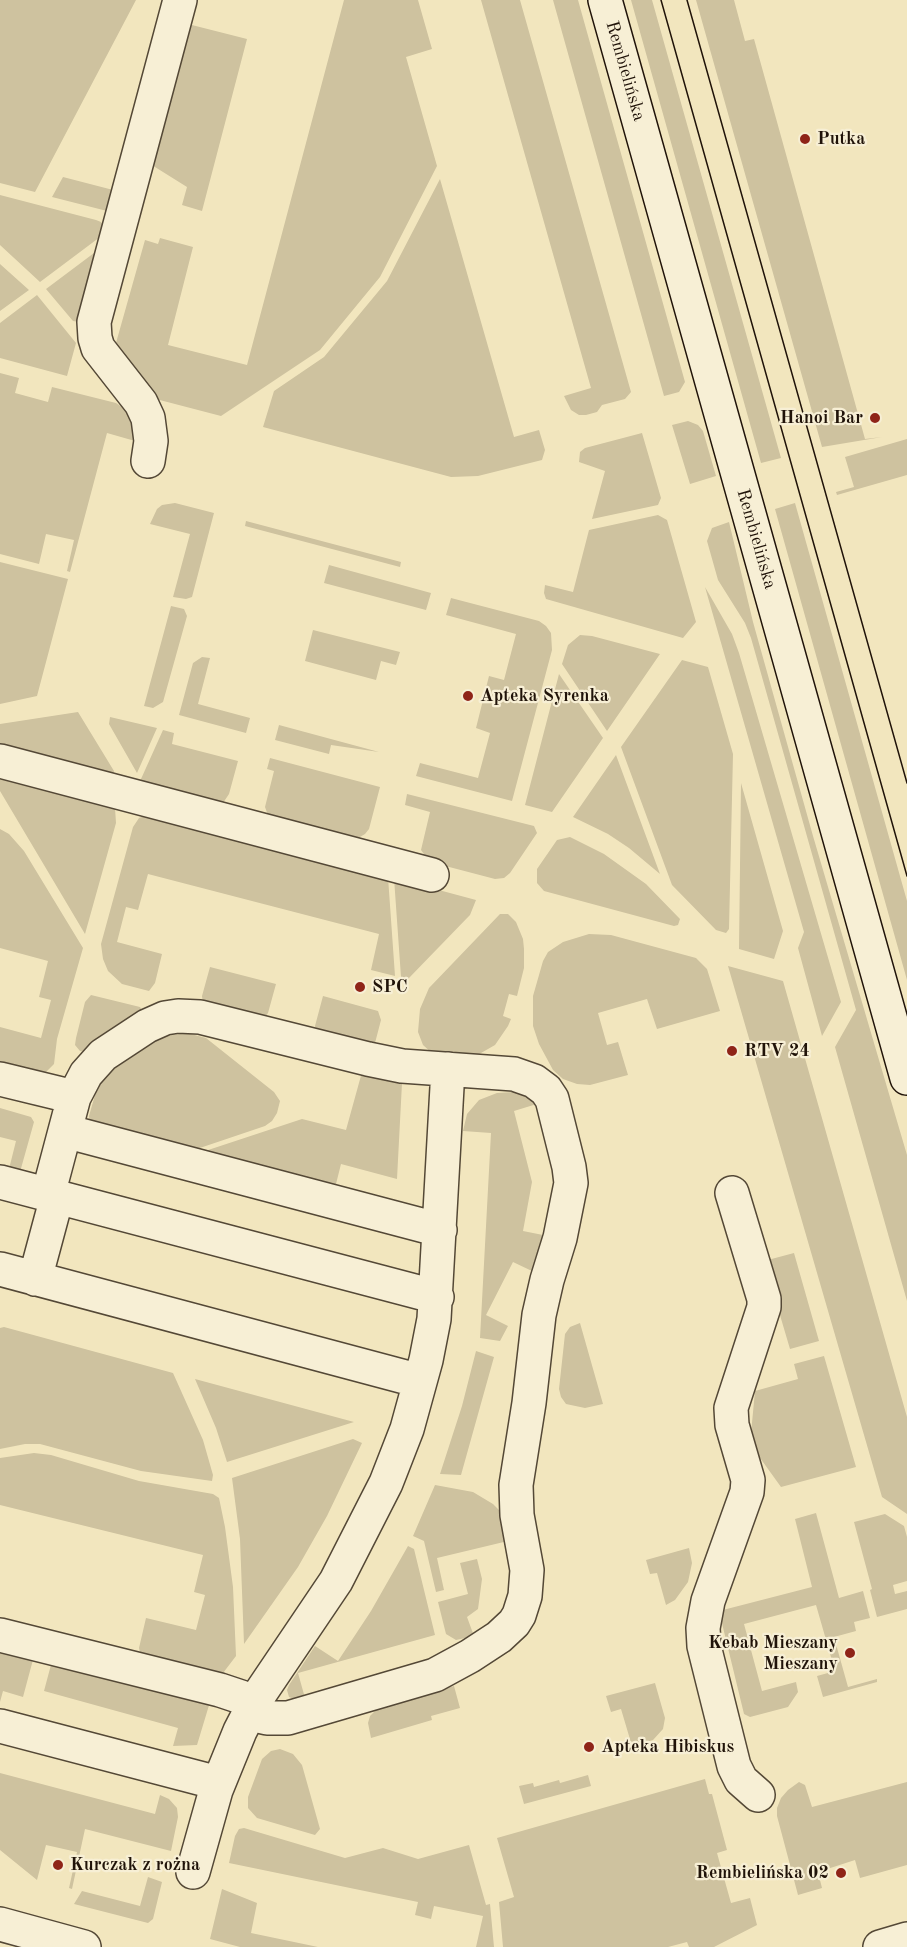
<!DOCTYPE html>
<meta charset="utf-8">
<style>
body{margin:0}
canvas{display:block;background:#f2e6be}
</style>
<canvas width="907" height="1947"></canvas>
<script>
const ctx = document.querySelector('canvas').getContext('2d');
ctx.lineJoin = 'round';
function fill(path, color) { ctx.fillStyle = color; ctx.fill(path, 'evenodd'); }
const poly = rows => new Path2D(rows.map(r => 'M' + r).join(''));
function stroke(path, color, width, dash) { ctx.strokeStyle = color; ctx.lineWidth = width; ctx.lineCap = dash ? 'butt' : 'round'; ctx.setLineDash(dash || []); ctx.stroke(path); }
function drawText(font, color, halo, rows, align = 'center') {
  ctx.font = font + ' "Old Standard TT",serif'; ctx.lineWidth = 4.5; ctx.setLineDash([]); ctx.textBaseline = 'middle'; ctx.strokeStyle = halo; ctx.fillStyle = color; for (const [text, x, y, turn = 0] of rows) {
    ctx.save(); ctx.translate(x, y); ctx.rotate((+turn || 0) * Math.PI / 180); ctx.textAlign = isNaN(turn) ? turn : align; if (halo) ctx.strokeText(text, 0, 0); ctx.fillText(text, 0, 0); ctx.restore();
  }
}
const green = poly([
 [0,0,136,0,35,192,0,183],
 [344,0,418,0,432,49,406,57,437,166,380,277,320,350,221,416,152,398,114,350,145,240,158,244,160,238,193,247,168,345,247,365],
 [481,0,520,0,631,392,625,399,602,405,597,412,586,415,579,415,571,410,564,396,591,388],
 [553,0,578,0,685,382,679,392,664,396],
 [631,0,652,0,781,458,761,463],
 [696,0,734,0,745,41,754,39,865,439,882,437,822,447],
 [184,23,247,39,202,211,182,205,187,187,147,162],
 [63,177,117,191,111,212,52,197],
 [440,179,514,437,539,430,545,450,542,460,478,476,451,477,263,427,274,391,324,357,387,281],
 [0,195,96,220,101,222,104,227,100,237,40,282,0,245],
 [102,247,79,322,73,321,46,289],
 [0,264,29,290,0,311],
 [37,295,76,343,67,376,0,358,0,323],
 [0,373,19,378,15,393,48,402,52,387,116,403,129,412,133,418,135,441,107,433,70,572,67,571,74,540,46,534,39,564,0,554],
 [688,421,698,425,703,431,716,476,690,484,672,425],
 [642,433,661,498,658,505,592,519,605,471,579,462,580,452,585,448],
 [907,439,907,475,837,495,836,492,854,487,845,457],
 [175,503,214,513,192,597,186,599,173,597,190,534,150,524,157,509,162,505],
 [795,503,907,901,907,980,775,509],
 [658,515,667,520,696,622,683,638,546,599,544,593,545,585,573,592,589,530],
 [246,521,401,562,400,567,245,526],
 [729,522,753,622,813,836,907,1155,907,1301,835,1047,856,1010,751,638,745,623,718,580,707,541,712,528],
 [0,562,68,579,37,696,0,704],
 [329,565,431,593,426,610,324,583],
 [705,587,732,634,739,653,841,1002,822,1036,798,948,804,932],
 [451,598,539,621,546,626,551,633,552,650,512,801,416,776,420,763,478,778,490,733,476,728,489,676,504,680,516,634,446,615],
 [171,606,184,609,187,616,163,702,153,708,144,706],
 [313,630,400,652,396,665,381,661,376,680,305,661],
 [580,635,592,636,660,654,607,731,562,664,568,645],
 [202,657,210,658,198,704,250,718,246,733,179,715,193,663],
 [682,660,708,667,733,754,729,929,726,933,716,930,672,885,621,747],
 [559,674,603,738,552,812,525,805],
 [78,712,114,771,112,778,0,749,0,724],
 [110,717,157,728,137,773,109,724],
 [279,725,379,752,331,745,329,754,275,740],
 [163,730,174,733,172,744,238,761,229,794,223,803,145,787,141,779],
 [616,755,660,874,629,848,608,834,573,817],
 [270,758,380,787,369,829,365,834,353,841,269,818,265,807,274,771,267,769],
 [0,774,115,808,116,823,85,934,0,791],
 [741,783,783,931,774,959,739,949],
 [407,794,534,826,537,833,510,873,504,878,495,879,434,863,429,861,421,850,430,812,405,805],
 [147,815,388,877,395,976,371,970,379,934,148,874,138,910,126,907,117,942,162,954,155,983,149,991,122,984,108,971,103,959,101,944,133,827,139,818],
 [0,829,9,834,24,851,83,948,57,1039,54,1064,45,1073,0,1066,0,1027,41,1038,51,1000,39,997,48,961,0,948],
 [570,837,604,854,646,884,680,919,678,925,674,926,544,891,537,883,537,869,557,840],
 [394,878,476,900,470,915,408,979,401,977],
 [500,914,508,914,516,922,523,939,524,949,524,968,517,996,509,994,503,1016,511,1019,508,1026,495,1045,474,1057,433,1054,423,1045,418,1032,420,1009,429,988],
 [589,934,611,935,696,958,707,969,720,1011,657,1029,647,999,598,1013,607,1045,618,1042,628,1075,590,1085,577,1084,563,1079,553,1070,539,1044,533,1026,533,996,543,961,548,952,563,942],
 [728,966,783,981,907,1417,907,1514,882,1497],
 [210,967,276,984,268,1013,263,1020,203,1005,202,996],
 [91,995,140,1007,143,1012,86,1052,80,1051,75,1045,76,1038,85,1002],
 [323,996,378,1011,381,1020,375,1043,370,1047,317,1034,315,1026],
 [187,1033,206,1038,274,1092,280,1101,277,1113,272,1121,265,1126,185,1153,90,1124,89,1116,101,1074,159,1037],
 [362,1072,402,1083,397,1179,341,1164,334,1192,193,1155,302,1119,346,1130],
 [513,1092,521,1093,540,1103,514,1111,532,1182,523,1231,548,1236,534,1272,513,1262,486,1315,508,1326,500,1341,480,1338,491,1133,463,1131,467,1114,479,1100,497,1093],
 [0,1108,31,1117,34,1122,20,1172,9,1169,16,1141,0,1137],
 [794,1253,819,1341,790,1349,764,1261],
 [580,1323,603,1404,585,1408,566,1404,561,1397,559,1389,565,1334,570,1327],
 [4,1327,173,1373,203,1440,213,1475,212,1481,141,1471,40,1444,25,1444,0,1449,0,1328],
 [476,1351,494,1357,461,1475,440,1474,462,1406],
 [824,1356,856,1467,781,1487,750,1444,755,1391,798,1379,794,1364],
 [195,1379,354,1422,227,1462,216,1428],
 [353,1439,362,1443,327,1516,298,1567,244,1644,240,1539,232,1478],
 [34,1453,51,1455,139,1481,213,1494,219,1498,225,1527,233,1587,236,1656,220,1677,141,1657,139,1648,146,1618,196,1630,205,1595,194,1592,203,1555,0,1505,0,1458],
 [435,1485,473,1492,493,1504,500,1511,508,1541,437,1558,444,1590,436,1592,424,1541,413,1536],
 [816,1513,839,1598,863,1591,870,1618,854,1622,856,1631,834,1637,848,1687,877,1679,877,1682,823,1697,817,1676,835,1671,816,1605,744,1624,762,1691,796,1682,798,1692,788,1707,750,1717,744,1714,719,1611,812,1587,795,1519],
 [885,1514,904,1526,907,1537,907,1581,893,1585,895,1594,907,1591,907,1609,877,1617,870,1590,872,1589,854,1522],
 [408,1546,414,1549,435,1635,298,1673,305,1698,297,1700,289,1697,287,1690,289,1685,315,1646,338,1661,371,1611],
 [689,1548,692,1563,688,1582,675,1600,666,1605,657,1573,650,1574,646,1560],
 [477,1559,482,1579,478,1609,467,1617,474,1636,456,1640,446,1634,438,1602,468,1594,460,1563],
 [0,1647,34,1656,23,1697,3,1691,0,1702],
 [52,1661,210,1702,197,1745,173,1746,178,1728,44,1691],
 [655,1683,665,1718,663,1729,653,1740,632,1746,621,1709,611,1712,606,1696],
 [454,1686,460,1708,431,1716,432,1720,371,1738,368,1723,370,1716,378,1708],
 [280,1749,293,1754,302,1765,320,1829,315,1835,257,1818,248,1808,248,1797,262,1759,271,1751],
 [0,1773,155,1814,160,1795,169,1799,177,1808,178,1817,171,1851,85,1829,72,1889,69,1888,77,1852,46,1845,37,1880,0,1850],
 [588,1775,591,1786,524,1804,519,1786,533,1783,534,1787,559,1780,560,1783],
 [705,1779,709,1794,712,1794,727,1850,717,1853,731,1903,750,1898,757,1925,714,1947,689,1947,687,1942,668,1947,503,1947,499,1902,514,1897,497,1838],
 [799,1782,805,1785,812,1807,907,1782,907,1865,860,1878,855,1860,818,1872,822,1888,798,1895,777,1816,777,1808,781,1798,788,1790],
 [244,1828,345,1858,383,1848,418,1859,469,1845,486,1905,490,1904,494,1947,476,1947,483,1916,434,1906,431,1919,415,1915,418,1902,229,1863,235,1836,239,1829],
 [148,1877,162,1882,153,1919,148,1923,74,1904,82,1891,140,1906],
 [222,1889,257,1903,251,1933,318,1947,240,1947,210,1939]
]);
const street = poly([
 [148,461,151,441,148,418,141,403,98,348,95,338,94,322,180,0],
 [0,761,432,875],
 [0,1079,74,1097],
 [65,1131,440,1230],
 [0,1182,437,1297],
 [732,1193,764,1299,764,1307,731,1408,732,1425,748,1480,747,1492,708,1601,703,1628,704,1646,734,1766,741,1780,758,1795],
 [48,1195,74,1097,86,1074,103,1055,147,1026,165,1018,178,1016,200,1017,368,1059,402,1066,514,1074,534,1081,546,1090,552,1099,569,1167,571,1183,560,1238,547,1280,539,1315,529,1403,516,1485,517,1515,527,1570,525,1596,519,1615,514,1623,499,1637,470,1656,435,1675,288,1718,267,1718,249,1714],
 [0,1269,420,1381],
 [35,1279,57,1197],
 [0,1635,220,1690,241,1697,254,1703],
 [0,1726,218,1783],
 [193,1872,216,1790,240,1731,257,1698,336,1581,386,1483,407,1429,426,1360,434,1319,448,1069],
 [0,1924,84,1947],
 [880,1947,907,1939]
]);
const secondary = poly([
 [605,0,907,1078]
]);
const tram = poly([
 [661,0,907,876],
 [687,0,907,783]
]);
const markers = [
 [805,139,6,"#8f2418"],
 [875,418,6,"#8f2418"],
 [468,696,6,"#8f2418"],
 [360,987,6,"#8f2418"],
 [732,1051,6,"#8f2418"],
 [850,1653,6,"#8f2418"],
 [589,1747,6,"#8f2418"],
 [58,1865,6,"#8f2418"],
 [841,1873,6,"#8f2418"]
];
const streetNames = [
 ["Rembielińska",625,71,74],
 ["Rembielińska",756,539,74]
];
const poiNames = [
 ["Putka",817,139],
 ["Hanoi Bar",863,418,"right"],
 ["Apteka Syrenka",480,696],
 ["SPC",372,987],
 ["RTV 24",744,1051],
 ["Kebab Mieszany",838,1643,"right"],
 ["Mieszany",838,1664,"right"],
 ["Apteka Hibiskus",601,1747],
 ["Kurczak z rożna",70,1865],
 ["Rembielińska 02",829,1873,"right"]
];
fill(green, '#cec29f');
stroke(street, '#544836', 36);
stroke(secondary, '#201309', 36);
stroke(street, '#f7efd5', 33);
stroke(secondary, '#f7efd5', 33);
stroke(tram, '#201309', 1.5);
for (const [x, y, r, color] of markers) { const dot = new Path2D(); dot.arc(x, y, r, 0, 2 * Math.PI); ctx.fillStyle = color; ctx.fill(dot); stroke(dot, '#f7efd5', 2); }
drawText('18px', '#201309', '#f7efd5', streetNames);
drawText('bold 18px', '#201309', '#f7efd5', poiNames, 'left');
</script>
